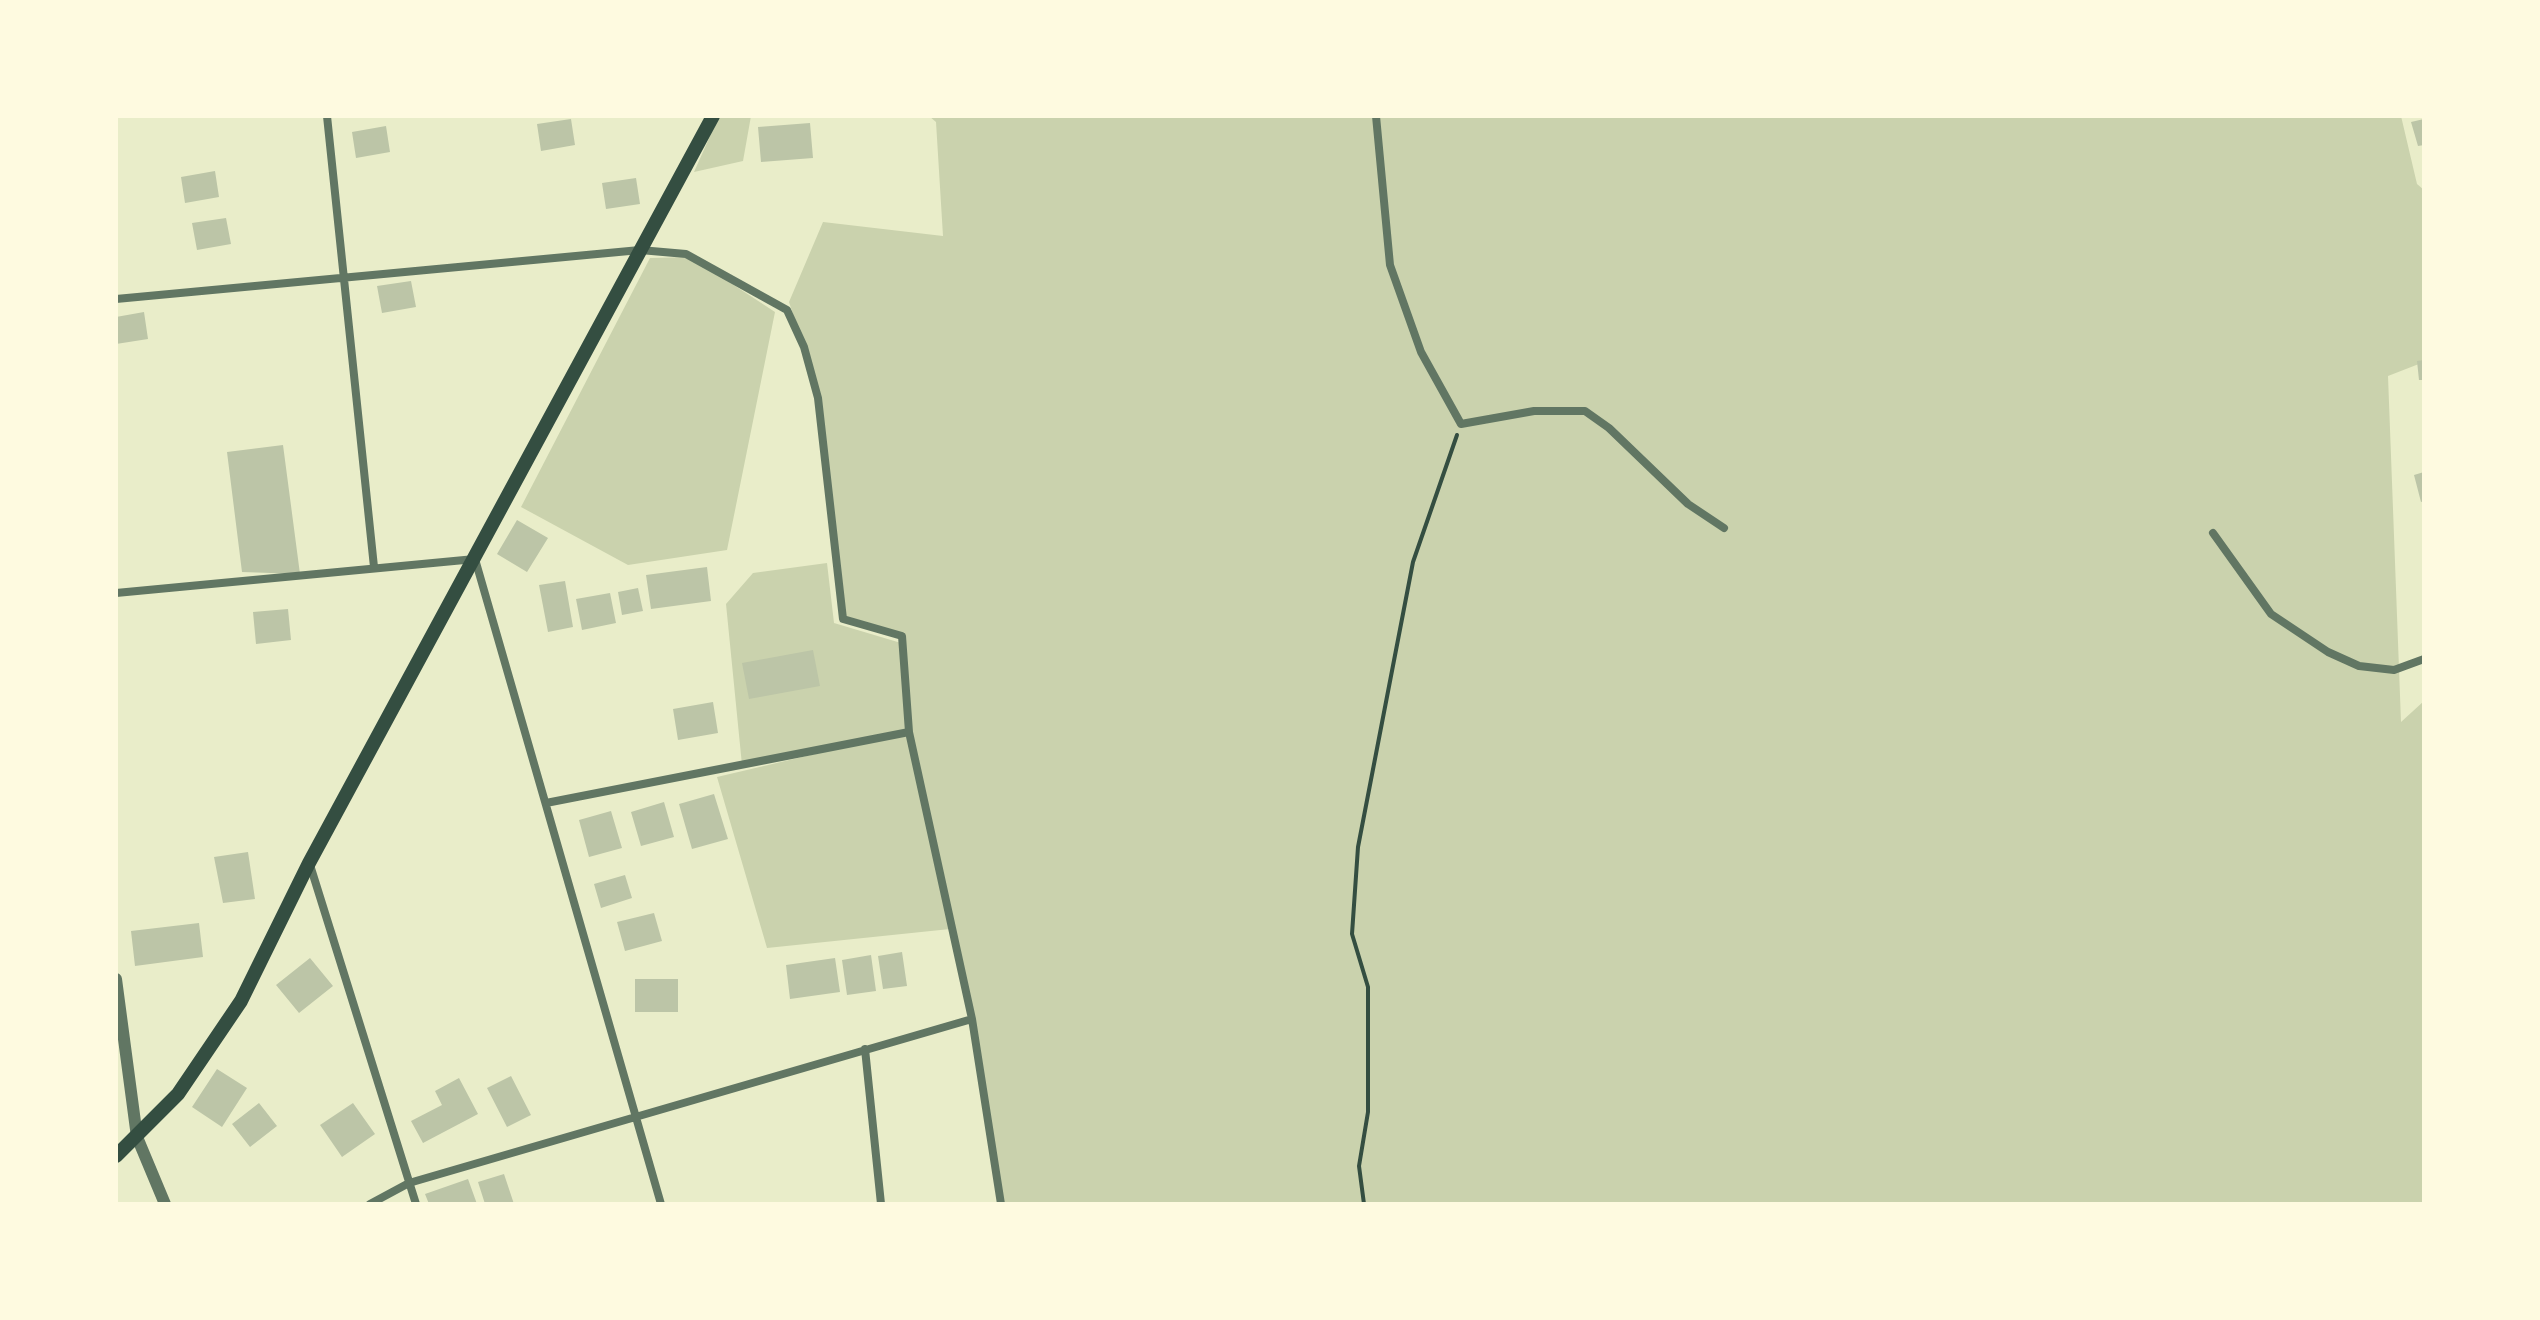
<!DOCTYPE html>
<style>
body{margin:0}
#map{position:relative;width:2540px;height:1320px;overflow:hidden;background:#e9edc9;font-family:Montserrat,sans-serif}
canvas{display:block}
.frame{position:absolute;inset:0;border:118px solid #fefae0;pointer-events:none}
</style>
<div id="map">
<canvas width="2540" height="1320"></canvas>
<div class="frame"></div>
</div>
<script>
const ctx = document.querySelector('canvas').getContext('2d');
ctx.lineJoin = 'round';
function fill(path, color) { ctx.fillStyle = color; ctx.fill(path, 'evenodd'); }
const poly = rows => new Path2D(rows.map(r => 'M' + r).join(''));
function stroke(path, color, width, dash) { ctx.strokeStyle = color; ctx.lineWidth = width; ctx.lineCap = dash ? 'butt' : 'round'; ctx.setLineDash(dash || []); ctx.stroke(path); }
const green = poly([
 [719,116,751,116,743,161,694,172],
 [929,116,2401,116,2417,184,2424,190,2424,362,2388,376,2401,722,2424,701,2424,1204,1001,1204,972,1019,950,929,767,948,717,777,879,739,742,765,726,604,753,573,827,563,834,623,901,643,901,635,843,619,823,436,804,347,789,302,823,222,943,236,936,122],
 [691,257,775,312,727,550,628,565,521,507,650,258]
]);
const building = poly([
 [571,119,575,145,541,151,537,124],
 [2424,119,2424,145,2418,146,2411,122],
 [810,123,813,158,761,162,758,127],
 [386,126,390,152,356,158,352,132],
 [215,171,219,197,185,203,181,177],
 [636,178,640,204,606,209,602,183],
 [226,218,231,244,197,250,192,223],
 [411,281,416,307,382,313,377,286],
 [144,312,148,339,116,344,116,317],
 [2424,360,2424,380,2419,380,2417,361],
 [283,445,300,574,242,572,227,452],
 [2424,472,2424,501,2421,502,2414,475],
 [517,520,548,538,527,572,497,554],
 [707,567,711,601,651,609,646,575],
 [565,581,573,627,548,632,539,585],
 [638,588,643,611,622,615,618,592],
 [610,593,616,623,582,630,576,599],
 [288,609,291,640,256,644,253,612],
 [813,650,820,686,749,699,742,663],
 [713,702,718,733,678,740,673,709],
 [714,794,728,839,692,849,679,804],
 [664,802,674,837,641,846,631,812],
 [611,811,622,848,589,857,579,820],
 [248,852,255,899,223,903,214,857],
 [625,875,632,898,601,908,594,884],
 [654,913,662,941,625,951,617,922],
 [199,923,203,957,135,966,131,931],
 [902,952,907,986,883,989,878,956],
 [871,955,876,991,847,995,842,960],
 [310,958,333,986,299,1013,276,985],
 [835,958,840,992,790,999,786,965],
 [635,979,678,979,678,1012,635,1012],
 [217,1069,247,1088,222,1127,192,1107],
 [511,1076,531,1115,507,1127,487,1088],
 [459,1078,478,1114,423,1143,411,1121,442,1105,435,1091],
 [259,1103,277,1126,250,1147,232,1124],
 [353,1103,375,1134,342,1157,320,1125],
 [504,1174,514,1204,485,1204,478,1182],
 [468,1179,477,1204,429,1204,425,1194]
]);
const path = poly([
 [1364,1204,1359,1166,1368,1112,1368,987,1352,934,1358,847,1413,562,1457,435]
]);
const minor = poly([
 [327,116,374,567],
 [1376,116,1390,265,1421,352,1461,424,1534,411,1585,411,1609,428,1688,504,1724,528],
 [116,299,640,250,686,254,787,310,804,347,818,398,843,619,902,636,909,732,972,1019,1001,1204],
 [2213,533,2271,614,2328,652,2359,666,2394,670,2424,659],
 [116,593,475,559,661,1204],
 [546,803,909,732],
 [310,865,416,1204],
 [865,1049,881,1204],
 [370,1204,409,1183,972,1019]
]);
const tertiary = poly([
 [116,979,137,1137,165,1204]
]);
const secondary = poly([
 [116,1156,178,1094,241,1001,309,863,713,116]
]);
fill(green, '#cad2ad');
fill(building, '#bcc5a7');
stroke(path, '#344e41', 4);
stroke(minor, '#617663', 8);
stroke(tertiary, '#617663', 12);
stroke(secondary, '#344e41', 14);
</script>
